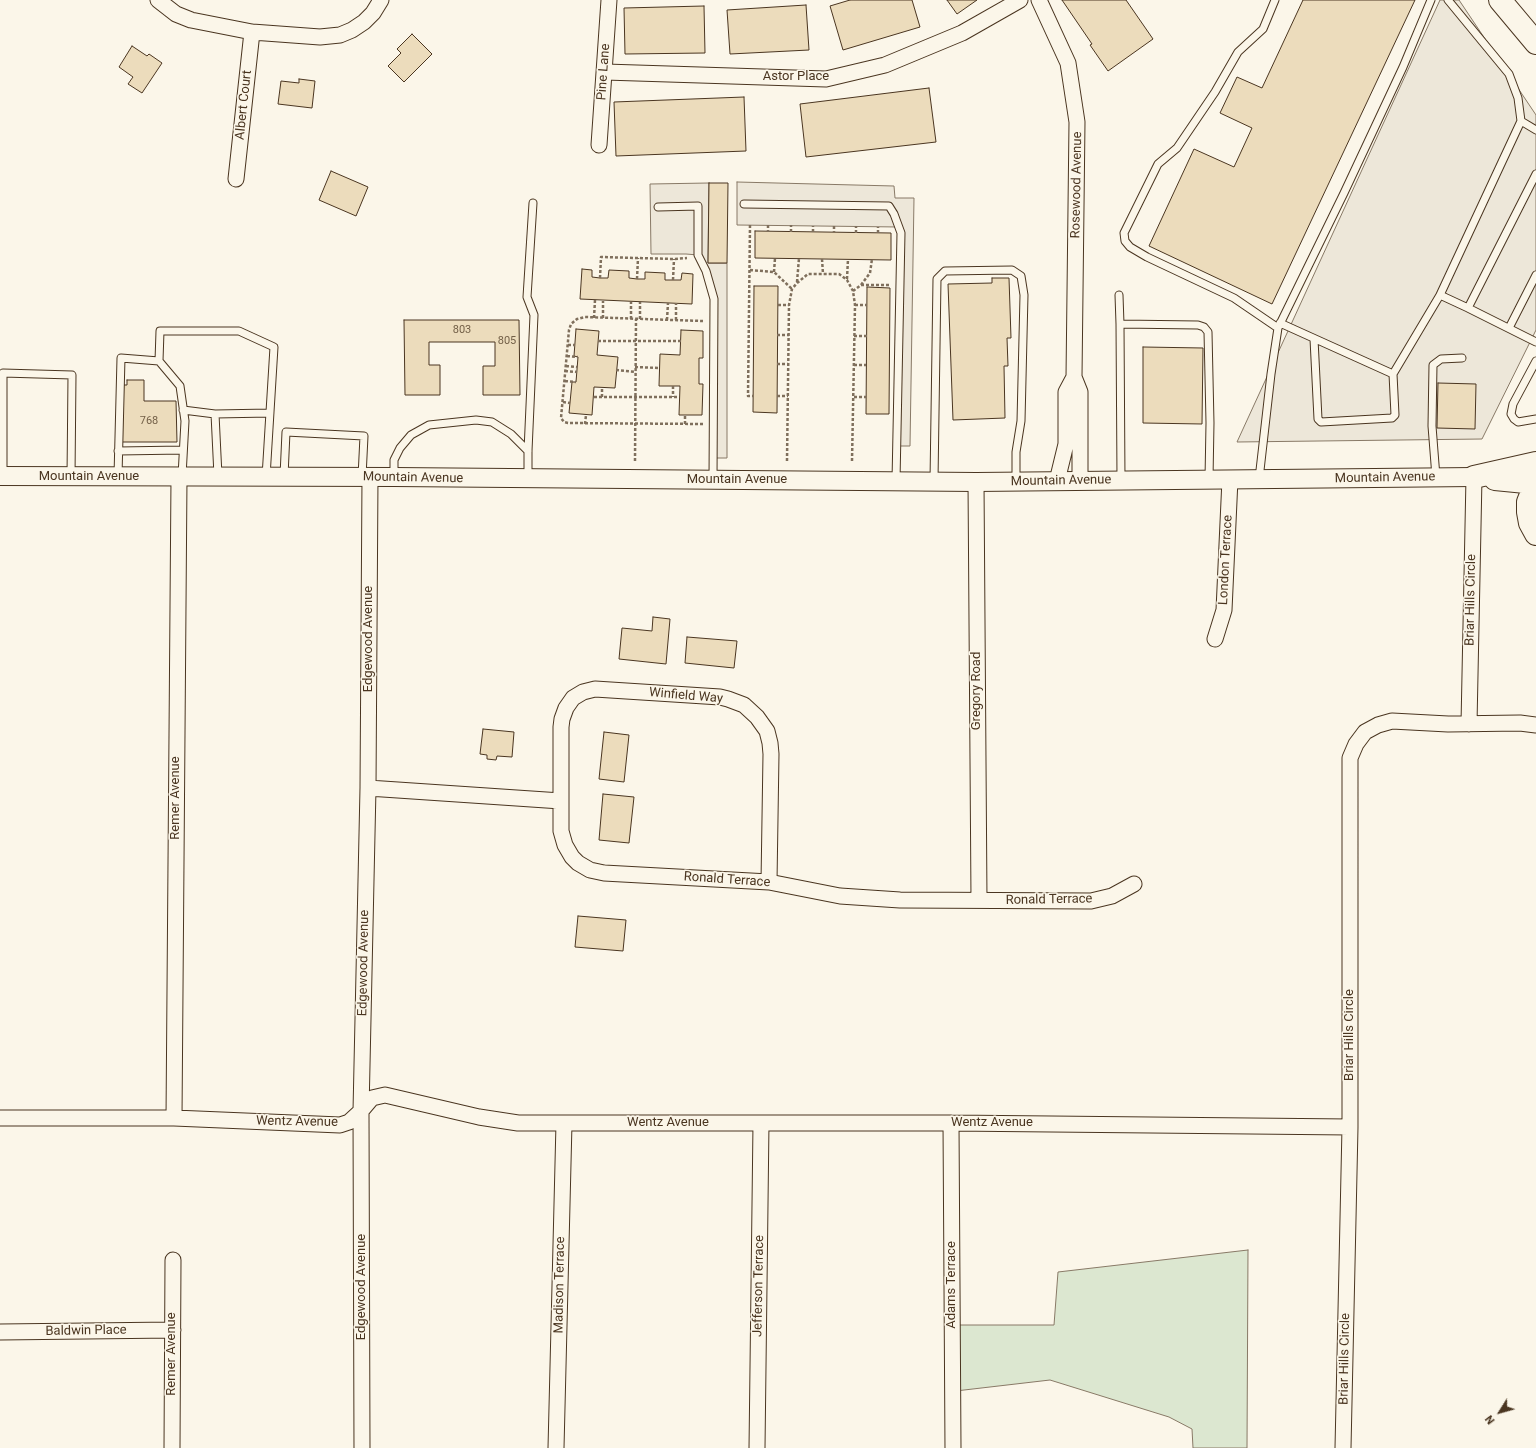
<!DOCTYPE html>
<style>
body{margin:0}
#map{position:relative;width:1536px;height:1448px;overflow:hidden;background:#fbf6e9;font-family:Roboto,sans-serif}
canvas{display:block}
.north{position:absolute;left:1480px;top:1392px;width:40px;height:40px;-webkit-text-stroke:3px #fbf6e9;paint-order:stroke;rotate:233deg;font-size:11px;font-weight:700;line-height:16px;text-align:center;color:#4a3520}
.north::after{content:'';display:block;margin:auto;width:14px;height:18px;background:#4a3520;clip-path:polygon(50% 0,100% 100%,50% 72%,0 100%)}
</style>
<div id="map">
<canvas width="1536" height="1448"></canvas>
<div class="north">N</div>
</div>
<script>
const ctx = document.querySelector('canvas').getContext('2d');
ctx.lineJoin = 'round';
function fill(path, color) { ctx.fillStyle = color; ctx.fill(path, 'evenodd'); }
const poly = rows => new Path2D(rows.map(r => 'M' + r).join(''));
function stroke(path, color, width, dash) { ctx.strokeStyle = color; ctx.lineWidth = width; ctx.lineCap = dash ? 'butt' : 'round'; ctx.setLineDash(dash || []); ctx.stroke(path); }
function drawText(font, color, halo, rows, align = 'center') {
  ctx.font = font + ' Roboto,sans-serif'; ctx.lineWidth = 3; ctx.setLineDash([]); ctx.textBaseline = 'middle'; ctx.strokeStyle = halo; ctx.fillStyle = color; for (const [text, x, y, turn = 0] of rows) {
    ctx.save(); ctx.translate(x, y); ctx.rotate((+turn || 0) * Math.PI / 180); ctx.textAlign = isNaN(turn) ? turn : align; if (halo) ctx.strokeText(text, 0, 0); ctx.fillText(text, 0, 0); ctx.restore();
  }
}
const green = poly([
 [1248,1250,1247,1448,1193,1448,1192,1429,1169,1417,1050,1380,947,1392,946,1325,1054,1325,1058,1272,1248,1250]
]);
const parking = poly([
 [1440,0,1459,0,1536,115,1536,330,1482,439,1237,442,1440,0],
 [737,182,894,186,895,198,914,198,910,446,897,446,899,227,737,225,737,182],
 [709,183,708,263,727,263,727,458,714,458,714,299,698,255,686,254,651,254,650,184,709,183]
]);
const building = poly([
 [850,0,912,0,920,27,843,50,830,6,850,0],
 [947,0,977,0,957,14,947,0],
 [1062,0,1126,0,1153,39,1108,71,1090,45,1092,44,1062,0],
 [1303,0,1415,0,1272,304,1149,246,1194,149,1234,167,1252,128,1220,113,1237,77,1262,88,1303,0],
 [806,5,809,50,730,54,727,10,806,5],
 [704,6,705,53,625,54,624,8,704,6],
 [412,34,432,54,404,82,388,66,401,53,397,49,412,34],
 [132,46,147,56,149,54,162,63,142,93,128,84,133,77,119,67,132,46],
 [299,79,315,81,312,108,278,104,281,81,299,83,299,79],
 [929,88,936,142,806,157,800,104,929,88],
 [744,97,746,151,616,156,614,102,744,97],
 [331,171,368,187,356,216,319,200,331,171],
 [709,183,728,183,727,263,708,263,709,183],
 [755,231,891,233,891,260,755,258,755,231],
 [582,269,592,270,592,277,600,278,608,278,609,270,629,271,629,278,637,279,645,279,645,272,665,273,665,280,681,280,682,273,693,274,692,304,580,299,582,269],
 [992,278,1009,278,1011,338,1007,338,1008,366,1004,366,1005,418,953,420,948,284,992,283,992,278],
 [754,286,778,286,777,413,753,412,754,286],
 [867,287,890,288,889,414,866,414,867,287],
 [404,320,519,320,520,395,483,395,483,366,495,366,495,342,429,342,429,365,440,365,440,395,405,395,404,320],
 [576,329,599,331,597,355,618,357,615,388,594,387,592,415,569,413,572,382,576,382,578,357,574,356,576,329],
 [681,330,703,331,703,358,699,358,699,384,703,384,702,415,679,415,680,386,659,386,660,354,680,355,681,330],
 [1143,347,1203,348,1202,424,1143,423,1143,347],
 [127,380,144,380,144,401,176,401,177,442,121,442,121,385,127,385,127,380],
 [1438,383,1476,384,1475,429,1437,428,1438,383],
 [653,617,670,619,666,664,619,659,622,628,652,631,653,617],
 [687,637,737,641,734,668,685,663,687,637],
 [483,729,514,732,512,757,497,756,496,760,487,759,487,755,480,754,483,729],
 [604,732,629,735,624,782,599,779,604,732],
 [603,794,634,797,629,843,599,840,603,794],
 [578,916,626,920,623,951,575,947,578,916]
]);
const path = poly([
 [750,225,748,396,753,396],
 [768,225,768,232],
 [834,226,834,232],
 [791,232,791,225],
 [813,232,813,226],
 [856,233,856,226],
 [878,233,878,227],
 [822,259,823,274],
 [750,270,774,272,792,289],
 [774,272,775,258],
 [600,278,601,257,674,259,687,258],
 [637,279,638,258],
 [847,279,848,259],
 [673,280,674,259],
 [797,282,799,258],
 [861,285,889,285],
 [853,291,861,285,870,273,872,259],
 [778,305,789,305],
 [855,305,867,305],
 [594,318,595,300],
 [603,318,603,301],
 [631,319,631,302],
 [640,319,640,302],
 [667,320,668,303],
 [676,320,676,303],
 [777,335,789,335],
 [854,336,867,336],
 [598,341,681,341],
 [568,345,575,345],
 [567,356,578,357],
 [777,364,788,364],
 [854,365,866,365],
 [566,366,577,367],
 [635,367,659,368],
 [616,370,636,372],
 [565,371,577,372],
 [565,381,576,382],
 [673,386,673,397],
 [777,396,788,396],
 [594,397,679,397],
 [602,397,602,387],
 [854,397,866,397],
 [563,402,570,403],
 [585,424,586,415],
 [685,424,685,415],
 [703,424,568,423,564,422,561,418,569,330,571,324,577,319,585,317,703,321],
 [635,461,636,319],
 [787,461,789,305,792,289,797,283,808,274,839,274,847,280,853,291,855,305,852,461]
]);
const service = poly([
 [1275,0,1263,29,1238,52,1215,92,1177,148,1158,164,1124,233,1125,241,1130,247,1147,257,1234,298,1278,328],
 [1521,121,1536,130],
 [744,204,889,206,894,214,901,233,896,481],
 [658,207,698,206,698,255,706,271,714,299,713,480],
 [1119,295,1120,324],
 [1440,295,1521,121,1518,98,1509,74,1448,0],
 [1468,308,1536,342],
 [1280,323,1393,374,1440,295,1468,308,1536,174],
 [1509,328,1536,275],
 [1314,339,1318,419,1321,422,1392,418,1395,415,1393,374],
 [159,361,180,386,185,421,182,476],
 [1536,361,1513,404,1511,414,1514,419,1518,422,1536,419],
 [183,410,215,414,218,476],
 [215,414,270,413],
 [118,451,183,450],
 [3,476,3,373,72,375,71,477],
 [118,476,121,358,159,361,160,331,239,331,274,347,266,477],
 [284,476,286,432,364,436,362,477],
 [394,477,394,460,400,448,411,435,429,425,476,420,492,422,511,434,528,451],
 [528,477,528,451,534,315,527,297,533,203],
 [1436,477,1432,426,1433,365,1441,359,1462,358],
 [1259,479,1271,374,1278,328,1344,193,1403,67,1431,0],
 [1121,480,1120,324,1198,325,1204,327,1208,332,1210,423,1209,479],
 [934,481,937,279,945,271,1012,270,1021,276,1024,295,1021,421,1016,452,1016,482]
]);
const minor = poly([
 [158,0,176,14,191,20,252,32,320,37,340,35,352,30,364,22,373,13,381,0],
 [1039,0,1068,63,1077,122,1074,377,1080,392,1080,480],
 [605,72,826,79,885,65,962,33,1020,0],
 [599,145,609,0],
 [236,179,252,32],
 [1057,481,1066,444,1066,392,1074,377],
 [976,482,979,900],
 [1215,639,1224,610,1230,479],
 [1469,724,1474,477],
 [368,788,561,801],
 [769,882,771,754,770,743,767,731,757,717,744,705,728,699,720,697,595,689,583,692,573,698,566,708,562,719,561,727,561,831,565,845,572,857,578,863,590,870,604,873,769,882,840,896,900,900,1091,901,1112,896,1134,884],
 [0,1118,174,1118,340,1125,349,1122,361,1111,372,1098,385,1095,479,1117,518,1123,951,1123,1350,1127],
 [174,1118,179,478],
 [951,1123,953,1448],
 [0,1332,173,1330],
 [172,1448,173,1260],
 [362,1448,361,1111,368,788,370,477],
 [556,1448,564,1123],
 [757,1448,761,1123],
 [1343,1448,1350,1127,1350,758,1356,744,1365,732,1378,725,1392,721,1448,724,1520,723,1536,725]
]);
const tertiary = poly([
 [0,476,394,477,976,482,1474,477]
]);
const trunk = poly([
 [1500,0,1536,43],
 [1474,477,1536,463],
 [1495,479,1536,483],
 [1536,487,1532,492,1528,502,1528,512,1530,523,1536,534]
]);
const numberNames = [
 ["803",462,330],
 ["805",507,341],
 ["768",149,421]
];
const streetNames = [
 ["Pine Lane",604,72,-86],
 ["Astor Place",796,77],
 ["Albert Court",244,105,-84],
 ["Rosewood Avenue",1077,185,-89],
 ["Mountain Avenue",89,477],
 ["Mountain Avenue",413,478,1],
 ["Mountain Avenue",1385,478,-1],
 ["Mountain Avenue",737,480],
 ["Mountain Avenue",1061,481,-1],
 ["London Terrace",1226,560,-87],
 ["Briar Hills Circle",1471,600,-89],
 ["Edgewood Avenue",369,639,-90],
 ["Gregory Road",977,691,-90],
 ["Winfield Way",686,696,5],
 ["Remer Avenue",176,798,-90],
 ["Ronald Terrace",727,880,4],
 ["Ronald Terrace",1049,900,-1],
 ["Edgewood Avenue",364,963,-89],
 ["Briar Hills Circle",1350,1035,-90],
 ["Wentz Avenue",297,1122,1],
 ["Wentz Avenue",668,1123],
 ["Wentz Avenue",992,1123],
 ["Madison Terrace",560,1285,-89],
 ["Adams Terrace",952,1285,-90],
 ["Jefferson Terrace",759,1286,-89],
 ["Edgewood Avenue",362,1287,-90],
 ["Baldwin Place",86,1331,-1],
 ["Remer Avenue",172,1354,-90],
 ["Briar Hills Circle",1345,1359,-89]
];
fill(green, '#dce7d0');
stroke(green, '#887966', 1);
fill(parking, '#ede7d9');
stroke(parking, '#887966', 1);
fill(building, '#ecdcbc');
stroke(building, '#4a3520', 1);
stroke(service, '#4a3520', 9);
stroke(minor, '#4a3520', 17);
stroke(tertiary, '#4a3520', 20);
stroke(trunk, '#4a3520', 24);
stroke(path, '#7f6f5c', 2.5, [3, 2]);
stroke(service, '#fbf6e9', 7);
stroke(minor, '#fbf6e9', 15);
stroke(tertiary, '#fbf6e9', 18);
stroke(trunk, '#fbf6e9', 22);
drawText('11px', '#725f47', null, numberNames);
drawText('13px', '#4a3520', '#fbf6e9', streetNames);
</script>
